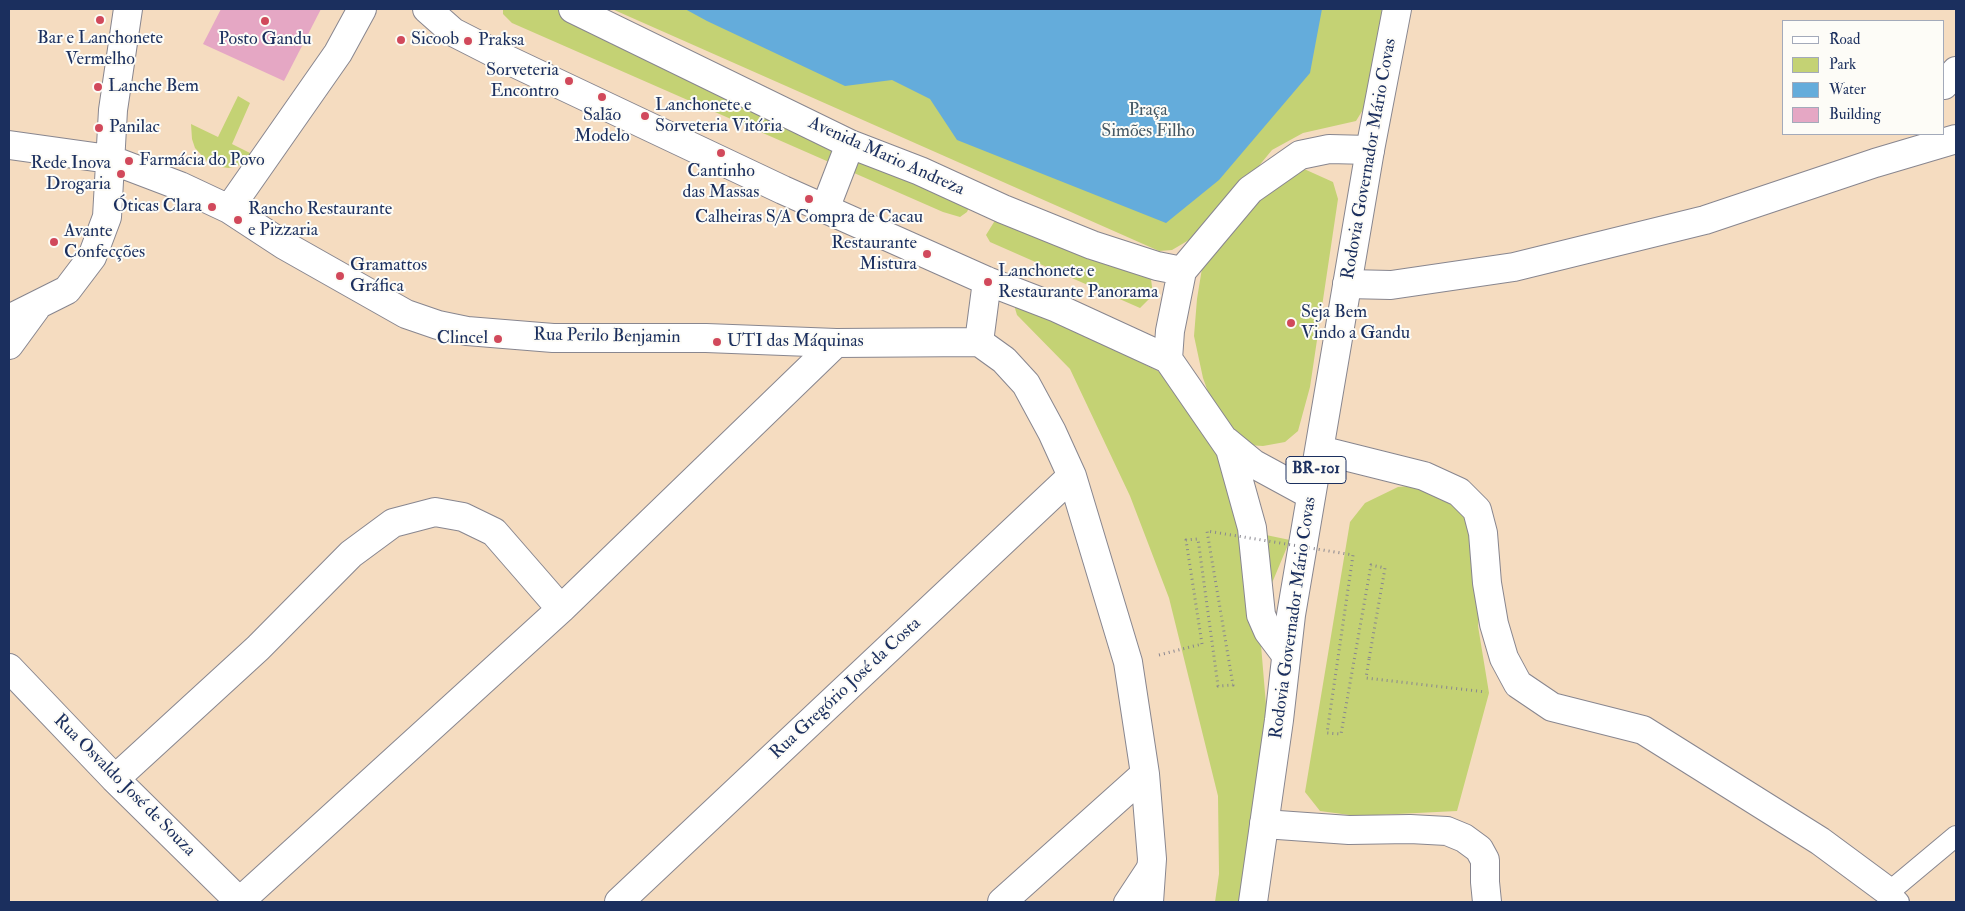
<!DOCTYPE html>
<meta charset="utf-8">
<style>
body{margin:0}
#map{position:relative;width:1965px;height:911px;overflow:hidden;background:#f5dcc0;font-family:"IM FELL Double Pica",serif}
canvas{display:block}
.frame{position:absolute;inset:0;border:10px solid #1b2f5e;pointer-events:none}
.legend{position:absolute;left:1782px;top:20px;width:162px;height:115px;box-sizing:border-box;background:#fdfcf7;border:1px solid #a3aaba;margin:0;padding:6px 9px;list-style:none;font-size:15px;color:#1b2f5e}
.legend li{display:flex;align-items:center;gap:10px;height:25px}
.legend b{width:25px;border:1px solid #a3aaba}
</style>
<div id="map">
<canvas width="1965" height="911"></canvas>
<div class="frame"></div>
<ul class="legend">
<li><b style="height:6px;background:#fff"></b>Road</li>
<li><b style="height:14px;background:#c4d274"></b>Park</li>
<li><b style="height:14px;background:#64acdb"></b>Water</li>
<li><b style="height:14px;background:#e5a7c4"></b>Building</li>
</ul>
</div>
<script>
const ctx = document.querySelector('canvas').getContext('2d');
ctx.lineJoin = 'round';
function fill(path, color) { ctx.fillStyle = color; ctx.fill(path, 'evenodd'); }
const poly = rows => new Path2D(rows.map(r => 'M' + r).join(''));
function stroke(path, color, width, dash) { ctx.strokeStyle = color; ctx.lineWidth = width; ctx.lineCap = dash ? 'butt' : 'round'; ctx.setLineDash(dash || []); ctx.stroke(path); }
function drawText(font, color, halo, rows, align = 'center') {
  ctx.font = font + ' "IM FELL Double Pica",serif'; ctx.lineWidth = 4; ctx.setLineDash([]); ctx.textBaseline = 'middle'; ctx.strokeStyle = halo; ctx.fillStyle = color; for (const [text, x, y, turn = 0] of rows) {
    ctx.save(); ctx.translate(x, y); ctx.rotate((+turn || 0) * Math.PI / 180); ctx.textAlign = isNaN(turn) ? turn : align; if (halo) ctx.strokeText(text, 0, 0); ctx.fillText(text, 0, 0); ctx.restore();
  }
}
const green = poly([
 [503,9,558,9,954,188,970,205,967,212,960,217,943,212,512,23,503,14],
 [612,9,1382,9,1367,103,1356,121,1303,133,1272,150,1206,230,1172,250,1159,251],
 [238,96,250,103,232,144,256,156,244,164,229,168,221,167,207,161,195,148,192,139,191,124,218,137],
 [1293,164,1333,182,1338,199,1310,387,1298,431,1285,442,1263,446,1247,445,1216,414,1203,378,1194,336,1197,299,1204,256],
 [999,214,1151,279,1153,295,1140,308,990,242,986,235],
 [1021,303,1164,374,1228,448,1259,621,1270,753,1246,902,1215,902,1219,874,1218,796,1169,598,1130,496,1070,369,1017,315,1014,305],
 [1421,485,1441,494,1460,510,1476,539,1483,574,1478,626,1489,693,1457,811,1357,816,1320,811,1305,792,1350,522,1365,503,1398,487],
 [1266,535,1290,540,1272,583]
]);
const water = poly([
 [685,9,1322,9,1310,73,1219,180,1166,223,957,140,930,99,892,80,845,86,707,21]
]);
const building = poly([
 [221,9,321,9,284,81,203,44]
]);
const path = poly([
 [1159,655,1202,644],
 [1369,659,1366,678,1486,692]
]);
const service = poly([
 [1124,902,1151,861],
 [1899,902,1889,892,1956,836]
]);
const minor = poly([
 [427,9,453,32,506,59,783,190,987,281,1057,308,1168,359,1230,449,1252,528,1261,615,1268,631,1286,655],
 [573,9,850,144,920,171,1003,209,1092,245,1157,266,1182,271],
 [1944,85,1956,71],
 [9,145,109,159,180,186,229,209,284,245,406,314,438,325,467,331,553,338,706,338,836,343,979,342,1004,360,1026,384,1052,432,1072,476,1128,662,1145,774,1152,859,1149,902],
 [229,209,338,53,362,9],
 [825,209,850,144],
 [1347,284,1391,285,1514,267,1705,220,1875,163,1956,139],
 [9,319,67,290,92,257,107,217,113,110,128,9],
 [979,342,987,281],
 [9,345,36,308],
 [1168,359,1170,331,1182,271,1250,190,1300,155,1329,149,1370,150],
 [1226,441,1254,464,1311,495],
 [1320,450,1424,476,1459,492,1477,510,1483,533,1487,583,1494,624,1504,658,1518,684,1552,707,1643,730,1820,841,1889,892],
 [9,668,115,779,240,902],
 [115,779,258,648,351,554,393,523,435,512,463,517,494,532,561,609],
 [1264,824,1349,830,1410,829,1447,831,1464,838,1479,849,1485,860,1485,882,1487,902],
 [239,902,561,609,836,343],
 [619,902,1072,476],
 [1002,902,1145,774]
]);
const trunk = poly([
 [1253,902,1279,720,1291,615,1370,150,1397,9]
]);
const pathBridge = poly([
 [1202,644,1186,540,1198,539,1218,686,1233,685,1207,531,1353,555,1327,733,1341,734,1371,565,1385,568,1369,659]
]);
const markers = [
 [100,20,5,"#d1495b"],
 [265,21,5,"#d1495b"],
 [401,40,5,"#d1495b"],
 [468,41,5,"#d1495b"],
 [569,81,5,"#d1495b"],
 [98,87,5,"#d1495b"],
 [602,97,5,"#d1495b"],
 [645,116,5,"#d1495b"],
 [99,128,5,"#d1495b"],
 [721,153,5,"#d1495b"],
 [129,161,5,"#d1495b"],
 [121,174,5,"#d1495b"],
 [809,199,5,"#d1495b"],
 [212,207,5,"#d1495b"],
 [238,220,5,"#d1495b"],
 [54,242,5,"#d1495b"],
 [927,254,5,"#d1495b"],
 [340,276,5,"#d1495b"],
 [988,282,5,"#d1495b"],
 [1291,323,5,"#d1495b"],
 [498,339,5,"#d1495b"],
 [717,342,5,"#d1495b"]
];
const shields = [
 [1316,470,60]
];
const shieldNames = [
 ["BR-101",1316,470]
];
const poiNames = [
 ["Bar e Lanchonete",100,39,"center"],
 ["Vermelho",100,60,"center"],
 ["Posto Gandu",265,40,"center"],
 ["Sicoob",411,40],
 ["Praksa",478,41],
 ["Sorveteria",559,71,"right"],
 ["Encontro",559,92,"right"],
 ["Lanche Bem",108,87],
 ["Lanchonete e",655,106],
 ["Sorveteria Vitória",655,127],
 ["Salão",602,116,"center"],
 ["Modelo",602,137,"center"],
 ["Panilac",109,128],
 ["Farmácia do Povo",139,161],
 ["Rede Inova",111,164,"right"],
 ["Drogaria",111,185,"right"],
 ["Cantinho",721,172,"center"],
 ["das Massas",721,193,"center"],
 ["Óticas Clara",202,207,"right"],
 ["Rancho Restaurante",248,210],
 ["e Pizzaria",248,231],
 ["Calheiras S/A Compra de Cacau",809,218,"center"],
 ["Avante",64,232],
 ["Confecções",64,253],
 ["Restaurante",917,244,"right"],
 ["Mistura",917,265,"right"],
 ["Gramattos",350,266],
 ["Gráfica",350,287],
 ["Lanchonete e",998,272],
 ["Restaurante Panorama",998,293],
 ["Seja Bem",1301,313],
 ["Vindo a Gandu",1301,334],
 ["Clincel",488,339,"right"],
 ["UTI das Máquinas",727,342]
];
const parkNames = [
 ["Praça",1148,111],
 ["Simões Filho",1148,132]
];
const streetNames = [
 ["Avenida Mario Andreza",886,157,24],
 ["Rodovia Governador Mário Covas",1370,159,-80],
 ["Rua Perilo Benjamin",607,337,1],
 ["Rodovia Governador Mário Covas",1294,618,-82],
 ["Rua Gregório José da Costa",846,689,-43],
 ["Rua Osvaldo José de Souza",124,786,45]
];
fill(green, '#c4d274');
fill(water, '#64acdb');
fill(building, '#e5a7c4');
stroke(service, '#88868f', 22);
stroke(minor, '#88868f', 30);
stroke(trunk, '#88868f', 30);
stroke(path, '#88868f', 3, [1, 4]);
stroke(service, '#fff', 20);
stroke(minor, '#fff', 28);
stroke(trunk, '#fff', 28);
stroke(pathBridge, '#88868f', 3, [1, 4]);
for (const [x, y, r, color] of markers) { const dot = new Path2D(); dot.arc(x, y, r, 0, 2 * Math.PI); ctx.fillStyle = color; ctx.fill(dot); stroke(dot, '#fdfcf7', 2); }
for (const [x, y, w] of shields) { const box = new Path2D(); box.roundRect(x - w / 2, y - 13.5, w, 27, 4); ctx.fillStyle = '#fdfcf7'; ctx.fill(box); stroke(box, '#1b2f5e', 1); }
drawText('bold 16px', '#1b2f5e', null, shieldNames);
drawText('18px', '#1b2f5e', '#fdfcf7', poiNames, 'left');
drawText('18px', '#455864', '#fdfcf7', parkNames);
drawText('18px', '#1b2f5e', '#fdfcf7', streetNames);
</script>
